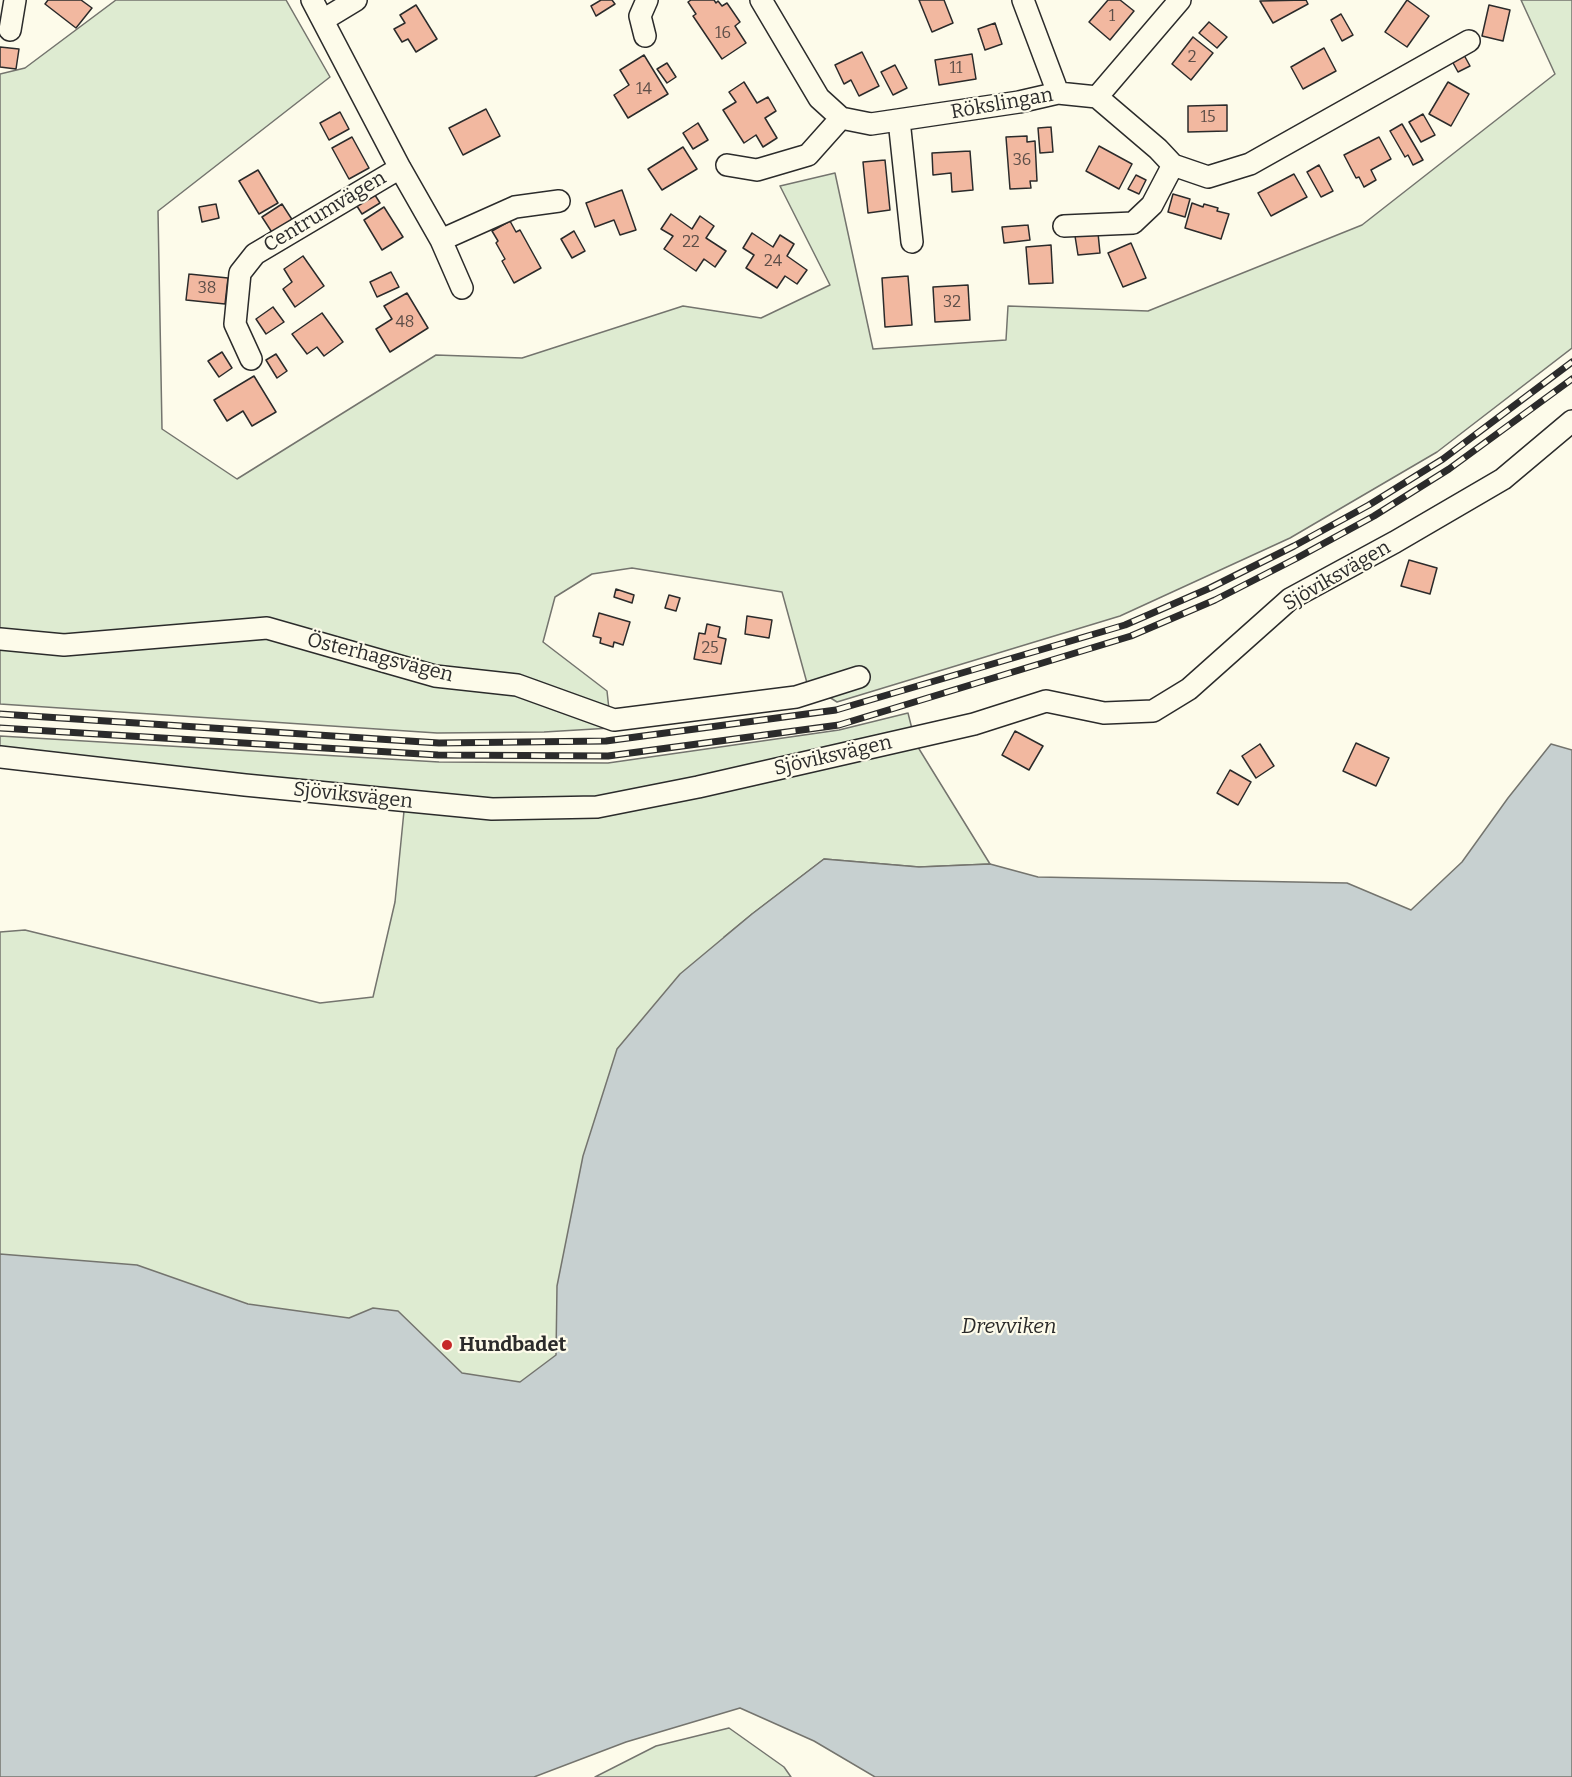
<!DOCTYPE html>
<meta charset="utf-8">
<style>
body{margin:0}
canvas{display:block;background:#fdfbea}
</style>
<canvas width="1572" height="1777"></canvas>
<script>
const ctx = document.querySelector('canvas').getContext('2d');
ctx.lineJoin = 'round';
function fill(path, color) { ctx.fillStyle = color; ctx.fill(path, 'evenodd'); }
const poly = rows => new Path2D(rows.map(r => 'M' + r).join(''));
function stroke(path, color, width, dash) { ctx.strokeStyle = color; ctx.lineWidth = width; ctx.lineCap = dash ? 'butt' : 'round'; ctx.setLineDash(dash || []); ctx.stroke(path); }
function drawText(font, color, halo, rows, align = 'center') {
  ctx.font = font + ' Bitter,serif'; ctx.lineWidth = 4.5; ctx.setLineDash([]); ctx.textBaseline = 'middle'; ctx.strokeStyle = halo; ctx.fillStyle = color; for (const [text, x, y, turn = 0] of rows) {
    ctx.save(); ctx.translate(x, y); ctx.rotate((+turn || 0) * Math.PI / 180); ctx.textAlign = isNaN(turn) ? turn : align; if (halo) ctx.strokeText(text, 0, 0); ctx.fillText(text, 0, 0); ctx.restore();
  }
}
const green = poly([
 [116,0,286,0,330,77,158,211,162,429,237,479,436,355,522,358,683,306,761,318,830,285,780,186,835,173,873,349,1006,340,1008,306,1148,311,1362,225,1555,74,1521,0,1572,0,1572,348,1437,452,1290,538,1120,616,837,702,807,683,782,592,632,568,592,574,555,597,543,642,607,691,611,728,544,732,437,733,0,704,0,74,25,68,116,0],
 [908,713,913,733,598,801,492,804,0,752,0,736,439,762,608,763,839,730,908,713],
 [916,744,990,864,919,867,824,859,752,914,724,937,1146,1479,0,1777,0,932,25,930,320,1003,373,997,395,902,404,811,493,818,916,744],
 [729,1728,784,1767,791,1777,595,1777,656,1746,729,1728]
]);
const water = poly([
 [1551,744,1572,750,1572,1777,875,1777,814,1741,740,1708,626,1742,534,1777,0,1777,0,1254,137,1265,248,1304,349,1318,373,1308,398,1311,462,1373,520,1382,556,1355,557,1286,583,1156,617,1049,680,974,752,914,824,859,919,867,990,864,1038,877,1347,883,1411,910,1462,862,1508,798,1551,744]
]);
const building = poly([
 [48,0,81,0,92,8,76,28,45,4,48,0],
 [601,0,612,0,615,4,596,16,591,6,601,0],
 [691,0,714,0,716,3,718,1,722,6,727,3,740,22,735,26,746,43,722,59,693,16,696,14,688,2,691,0],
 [919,0,944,0,953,23,932,32,919,0],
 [1108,0,1120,0,1134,11,1110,40,1089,22,1108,0],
 [1306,0,1308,4,1273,23,1260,1,1306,0],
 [1407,0,1429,16,1407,47,1385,32,1407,0],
 [416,5,437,39,416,52,408,39,402,42,394,29,405,23,400,15,416,5],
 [1489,5,1510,10,1503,41,1482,36,1489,5],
 [1341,14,1353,35,1342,41,1331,20,1341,14],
 [1209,22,1227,37,1217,48,1199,33,1209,22],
 [995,23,1002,44,985,50,978,29,995,23],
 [1193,37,1213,53,1191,80,1172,64,1193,37],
 [0,47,19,49,16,69,0,67,0,47],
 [1324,48,1336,71,1303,89,1291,67,1324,48],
 [862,52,879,86,859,96,851,80,844,84,835,65,862,52],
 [972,54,976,79,939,85,935,60,972,54],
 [644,55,668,94,628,118,614,95,629,85,620,70,644,55],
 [1464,55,1470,66,1458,72,1452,61,1464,55],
 [667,63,676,77,667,83,657,69,667,63],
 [895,65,907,88,893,95,881,72,895,65],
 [744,82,757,103,768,97,776,111,765,118,777,138,763,147,756,135,744,143,723,110,736,102,729,92,744,82],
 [1448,82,1469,94,1451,126,1429,114,1448,82],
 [1227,105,1227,131,1188,132,1188,106,1227,105],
 [486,109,500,136,463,155,449,128,486,109],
 [340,112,349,129,329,140,320,123,340,112],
 [1423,114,1435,135,1421,142,1409,122,1423,114],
 [698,123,708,140,693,149,683,133,698,123],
 [1402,124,1423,160,1413,165,1408,155,1405,157,1390,131,1402,124],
 [1051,127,1053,152,1040,153,1038,128,1051,127],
 [1027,136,1027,142,1035,141,1037,181,1030,181,1031,188,1010,189,1006,137,1027,136],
 [352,137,369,168,349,179,332,148,352,137],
 [1379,137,1391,159,1371,170,1376,180,1364,187,1359,177,1356,178,1344,155,1379,137],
 [1099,146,1132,164,1119,189,1086,171,1099,146],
 [683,147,697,169,662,190,648,169,683,147],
 [970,151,973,190,952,192,951,173,933,175,932,153,970,151],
 [885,160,890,210,868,213,863,162,885,160],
 [1319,165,1333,191,1321,197,1307,172,1319,165],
 [258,170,278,203,259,214,239,181,258,170],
 [1294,174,1307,197,1271,216,1258,193,1294,174],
 [1136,175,1146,180,1139,194,1128,189,1136,175],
 [622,190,636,230,620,235,614,220,595,227,586,203,622,190],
 [373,192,380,203,362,214,355,203,373,192],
 [1173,194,1190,199,1185,217,1168,212,1173,194],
 [1192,203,1203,207,1204,204,1218,208,1217,211,1229,214,1221,239,1185,228,1192,203],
 [216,204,219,218,202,222,199,207,216,204],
 [282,204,293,221,273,234,262,217,282,204],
 [384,207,403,237,382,250,364,220,384,207],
 [671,214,692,229,700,216,714,226,706,238,726,251,715,267,704,259,696,271,664,249,673,236,661,229,671,214],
 [510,221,516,232,520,230,541,268,514,283,502,261,505,259,496,243,498,241,492,231,510,221],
 [1028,225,1030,240,1004,243,1002,227,1028,225],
 [574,231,585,251,572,258,561,239,574,231],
 [752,233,773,247,780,235,794,244,787,256,807,270,797,284,785,276,777,288,746,268,754,255,743,248,752,233],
 [1098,233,1100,253,1078,255,1075,236,1098,233],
 [1131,243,1146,278,1123,287,1108,253,1131,243],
 [1051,245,1053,283,1029,284,1026,247,1051,245],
 [303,256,324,286,295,307,283,289,292,282,284,269,303,256],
 [391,272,399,287,377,297,370,282,391,272],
 [189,274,228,278,225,304,186,300,189,274],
 [908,276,912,325,885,327,882,278,908,276],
 [968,285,970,320,935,322,933,287,968,285],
 [407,293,428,328,390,352,376,329,392,319,384,306,407,293],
 [273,307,284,322,266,334,256,319,273,307],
 [322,313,343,342,324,356,317,347,307,354,292,334,322,313],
 [222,352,232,368,219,377,208,361,222,352],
 [276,354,287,371,277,378,266,360,276,354],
 [254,376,276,412,252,426,243,411,227,421,214,400,254,376],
 [1409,560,1437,568,1430,594,1401,586,1409,560],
 [616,589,634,595,632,603,614,597,616,589],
 [669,595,680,598,676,611,665,608,669,595],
 [599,613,630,622,623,645,614,642,613,647,600,643,601,638,593,636,599,613],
 [747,616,772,620,769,638,745,634,747,616],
 [707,624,720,627,718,637,726,639,721,664,694,659,699,633,705,634,707,624],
 [1015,731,1043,746,1029,770,1002,755,1015,731],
 [1356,743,1389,758,1376,786,1343,771,1356,743],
 [1260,744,1274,766,1256,778,1242,756,1260,744],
 [1230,770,1251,782,1238,805,1217,793,1230,770]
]);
const minor = poly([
 [312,0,400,168,441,240,462,288],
 [761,0,819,98,841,118,871,124,1019,102,1058,93,1097,97,1158,149,1173,165,1208,177,1250,164,1469,41],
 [1023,0,1058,93],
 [323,20,356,0],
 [10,30,15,0],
 [645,36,640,16,647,0],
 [1097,97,1180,0],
 [899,120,912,242],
 [727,165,757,170,808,155,841,118],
 [1064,226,1133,223,1152,205,1173,165],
 [441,240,515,207,559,201],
 [251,359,235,324,240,273,255,254,400,168],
 [0,639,64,645,267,628,435,676,517,685,614,720,796,697,859,677],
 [0,757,245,785,492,809,597,807,698,787,974,724,1046,701,1104,713,1153,711,1189,689,1290,599,1395,542,1503,479,1572,421]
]);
const rail = poly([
 [0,714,439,743,606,741,836,710,1125,625,1210,588,1294,546,1369,505,1443,459,1572,362],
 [0,728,438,755,608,756,839,725,1131,636,1215,600,1297,558,1374,516,1449,469,1572,379]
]);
const markers = [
 [447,1345,6,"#c62828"]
];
const numberNames = [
 ["1",1112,17],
 ["16",723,34],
 ["2",1192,58],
 ["11",956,69],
 ["14",644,90],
 ["15",1208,118],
 ["36",1022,161],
 ["22",691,243],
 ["24",773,262],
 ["38",207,289],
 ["32",952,303],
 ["48",405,323],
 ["25",710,649]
];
const streetNames = [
 ["Rökslingan",1002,104,-10],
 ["Centrumvägen",325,212,-31],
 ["Sjöviksvägen",1337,576,-30],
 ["Österhagsvägen",380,658,14],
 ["Sjöviksvägen",833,756,-13],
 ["Sjöviksvägen",353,796,6]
];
const poiNames = [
 ["Hundbadet",459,1345]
];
const waterNames = [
 ["Drevviken",1009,1327]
];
fill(green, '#deebd1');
stroke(green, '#74746e', 1.5);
fill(water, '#c7d0d0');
stroke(water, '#74746e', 1.5);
fill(building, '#f2b8a0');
stroke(building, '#2b2b2b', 1.5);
stroke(minor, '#2b2b2b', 24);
stroke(minor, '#fdfbea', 21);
stroke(rail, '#2b2b2b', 7);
stroke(rail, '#fdfbea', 4.5, [14]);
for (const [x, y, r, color] of markers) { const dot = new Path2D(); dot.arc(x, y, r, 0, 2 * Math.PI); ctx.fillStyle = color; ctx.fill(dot); stroke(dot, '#fdfbea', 2); }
drawText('16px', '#5d4e48', null, numberNames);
drawText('20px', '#2b2b2b', '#fdfbea', streetNames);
drawText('bold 20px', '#2b2b2b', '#fdfbea', poiNames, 'left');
drawText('italic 21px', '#2b2b2b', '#fdfbea', waterNames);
</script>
